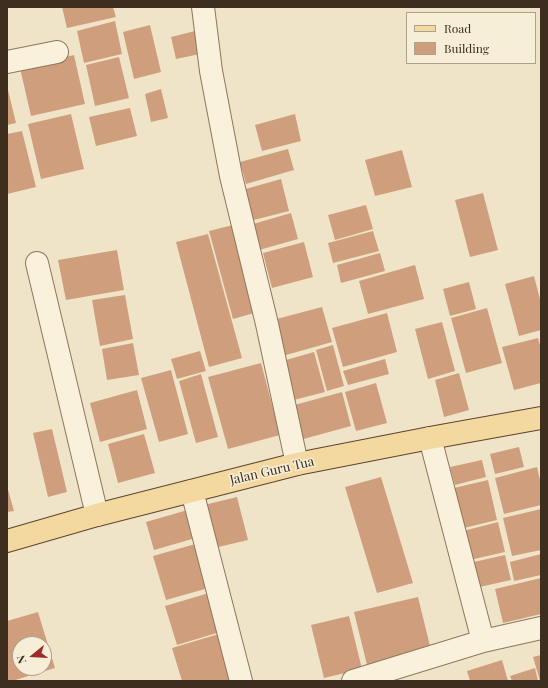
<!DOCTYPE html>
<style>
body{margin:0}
#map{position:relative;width:548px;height:688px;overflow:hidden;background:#f0e4c8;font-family:"Playfair Display",serif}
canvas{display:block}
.frame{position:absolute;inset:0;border:8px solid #3d2e20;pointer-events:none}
.legend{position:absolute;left:406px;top:12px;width:130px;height:52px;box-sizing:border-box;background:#f7eed8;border:1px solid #ada18e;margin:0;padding:5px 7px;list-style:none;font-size:12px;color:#3d2e20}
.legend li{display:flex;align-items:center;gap:8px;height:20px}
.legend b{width:20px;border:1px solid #ada18e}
.north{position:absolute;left:12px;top:636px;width:40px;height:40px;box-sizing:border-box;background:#f7eed8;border:1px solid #ada18e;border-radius:50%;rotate:252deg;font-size:11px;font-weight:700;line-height:16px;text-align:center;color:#3d2e20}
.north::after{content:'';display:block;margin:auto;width:14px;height:18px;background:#9e2a2b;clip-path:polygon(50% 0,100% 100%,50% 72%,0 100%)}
</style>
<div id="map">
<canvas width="548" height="688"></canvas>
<div class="frame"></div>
<ul class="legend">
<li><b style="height:5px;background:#f3d9a0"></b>Road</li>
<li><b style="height:11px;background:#cf9f7d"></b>Building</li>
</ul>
<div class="north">N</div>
</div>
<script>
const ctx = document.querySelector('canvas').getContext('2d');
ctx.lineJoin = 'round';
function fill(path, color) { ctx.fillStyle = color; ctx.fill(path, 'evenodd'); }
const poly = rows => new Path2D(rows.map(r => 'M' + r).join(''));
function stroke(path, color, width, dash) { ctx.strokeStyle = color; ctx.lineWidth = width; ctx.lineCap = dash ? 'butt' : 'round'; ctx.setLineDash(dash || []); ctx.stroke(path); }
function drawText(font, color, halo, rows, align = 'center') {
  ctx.font = font + ' "Playfair Display",serif'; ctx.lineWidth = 3; ctx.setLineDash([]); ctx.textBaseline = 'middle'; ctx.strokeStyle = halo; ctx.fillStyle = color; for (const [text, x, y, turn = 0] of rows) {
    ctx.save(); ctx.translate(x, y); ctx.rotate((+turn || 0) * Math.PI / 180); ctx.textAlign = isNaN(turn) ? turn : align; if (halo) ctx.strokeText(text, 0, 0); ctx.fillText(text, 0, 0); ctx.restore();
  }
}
const building = poly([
 [62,7,113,7,116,17,67,28],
 [115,21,122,54,84,63,77,31],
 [150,25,161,72,134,79,123,32],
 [195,31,200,54,176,59,171,37],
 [74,55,85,104,31,116,20,68],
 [119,57,129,98,95,106,86,65],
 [161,89,168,118,151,122,145,94],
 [7,90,8,90,16,123,7,125],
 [130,108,137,136,96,146,89,117],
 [71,114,84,169,41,179,28,124],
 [295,114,301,141,262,151,255,125],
 [22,131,36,187,7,194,7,134],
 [288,149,294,170,246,184,240,162],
 [402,150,412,187,375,196,365,160],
 [281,179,289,211,250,221,242,190],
 [483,193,498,250,470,257,455,200],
 [366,205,373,229,335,240,328,215],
 [291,213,298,239,259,250,253,224],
 [237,224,261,311,233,319,209,231],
 [373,231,379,251,333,263,328,243],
 [208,234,242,358,209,367,176,242],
 [304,242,313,277,272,288,263,253],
 [117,250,124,290,66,300,58,260],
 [380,253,385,271,341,283,337,265],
 [415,265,424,299,368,314,359,281],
 [534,276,541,303,541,330,519,336,505,284],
 [469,282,476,309,450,316,443,289],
 [125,295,133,339,100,346,92,300],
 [322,307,332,342,279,357,269,321],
 [487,308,502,363,466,373,451,318],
 [387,313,397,352,343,367,332,328],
 [442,322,455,371,428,379,415,329],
 [538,338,541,349,541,383,514,390,502,347],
 [133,343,139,375,107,380,102,349],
 [333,345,344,386,327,391,316,350],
 [200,351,206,371,177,379,171,359],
 [314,352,325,392,290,401,279,362],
 [385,359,389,374,348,385,343,371],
 [261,363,280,435,228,449,208,377],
 [171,370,188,434,159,442,141,378],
 [459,373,469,410,444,417,435,380],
 [201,374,218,437,196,443,179,381],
 [376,383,387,423,356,431,345,392],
 [137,390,147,429,100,442,90,403],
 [342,392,351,426,300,440,291,406],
 [52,429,67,492,48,497,33,433],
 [144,434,155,473,118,483,108,444],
 [519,447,524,467,495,474,490,454],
 [482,460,486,477,455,485,450,467],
 [537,467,541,484,541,505,504,514,495,478],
 [381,477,413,583,377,593,345,487],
 [488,480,497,520,464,528,454,488],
 [7,486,14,511,7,512],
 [237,497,248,540,214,548,204,505],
 [191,509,199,537,154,550,146,522],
 [541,509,541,550,512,556,503,518],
 [498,522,505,552,470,560,463,531],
 [199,543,212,587,166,600,153,556],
 [541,554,541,575,514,581,510,562],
 [505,555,511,580,475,588,469,563],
 [541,578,541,614,503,623,495,589],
 [209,593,220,632,177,645,165,606],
 [418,597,432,654,368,669,354,612],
 [38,612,55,668,12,681,7,681,7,621],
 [20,644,44,644,44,668,20,668],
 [349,616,362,669,324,678,311,625],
 [222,633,236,679,228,681,182,681,172,648],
 [541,655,541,681,540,681,533,657],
 [502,660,508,681,470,681,467,671],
 [535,668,538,681,512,681,510,676]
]);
const minor = poly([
 [203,7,211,71,231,176,267,324,297,464],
 [7,62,57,52],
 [37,263,97,515],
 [192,491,241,681],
 [483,641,541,628],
 [353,681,483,641,430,438]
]);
const major = poly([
 [7,541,97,515,297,464,430,438,541,418]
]);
const streetNames = [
 ["Jalan Guru Tua",272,471,-13]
];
fill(building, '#cf9f7d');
stroke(minor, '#8d765c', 24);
stroke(major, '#5b4430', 24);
stroke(minor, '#faf1dc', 22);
stroke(major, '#f3d9a0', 22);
drawText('13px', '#3d2e20', '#f7eed8', streetNames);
</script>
